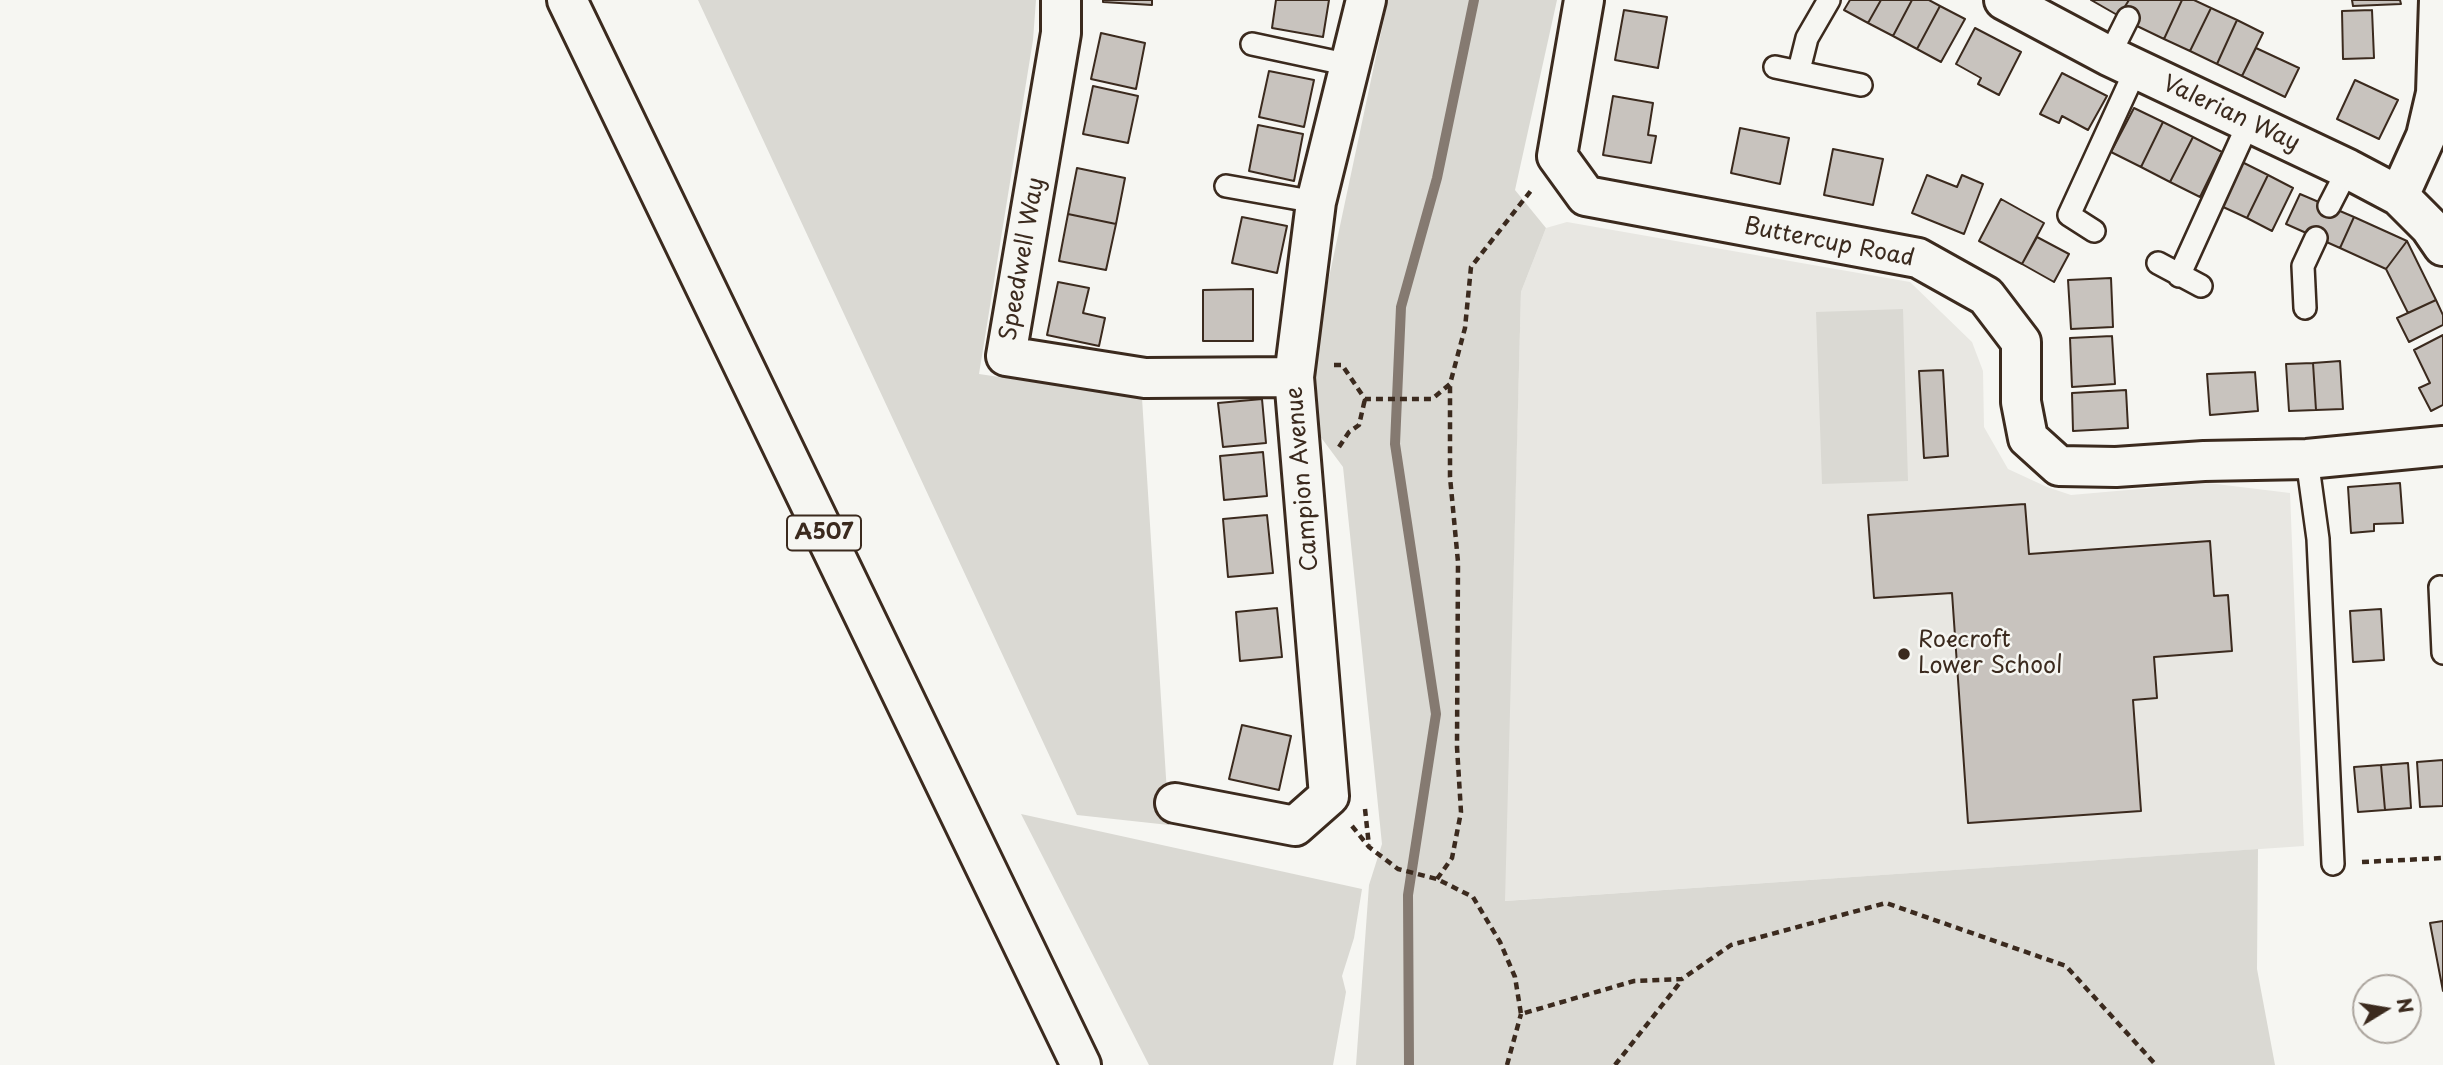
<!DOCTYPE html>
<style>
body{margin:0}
#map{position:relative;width:2443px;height:1065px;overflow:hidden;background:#f6f6f2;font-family:"Playpen Sans",sans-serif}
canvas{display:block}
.north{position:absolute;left:2352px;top:974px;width:70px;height:70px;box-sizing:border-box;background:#f6f6f2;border:2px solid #aba49d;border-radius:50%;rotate:79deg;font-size:19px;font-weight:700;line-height:28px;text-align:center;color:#3b2a1e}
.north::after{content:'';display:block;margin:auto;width:24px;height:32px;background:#3b2a1e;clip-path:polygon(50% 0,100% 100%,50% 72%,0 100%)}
</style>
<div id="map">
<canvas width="2443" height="1065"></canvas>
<div class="north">N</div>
</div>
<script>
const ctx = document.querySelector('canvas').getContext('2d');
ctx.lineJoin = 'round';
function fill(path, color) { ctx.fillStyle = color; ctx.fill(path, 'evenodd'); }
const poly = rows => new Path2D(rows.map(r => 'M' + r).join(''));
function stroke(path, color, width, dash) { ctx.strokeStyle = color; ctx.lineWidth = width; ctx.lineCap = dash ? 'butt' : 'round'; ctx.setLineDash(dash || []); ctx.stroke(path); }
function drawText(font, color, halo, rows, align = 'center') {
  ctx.font = font + ' "Playpen Sans",sans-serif'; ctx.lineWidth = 5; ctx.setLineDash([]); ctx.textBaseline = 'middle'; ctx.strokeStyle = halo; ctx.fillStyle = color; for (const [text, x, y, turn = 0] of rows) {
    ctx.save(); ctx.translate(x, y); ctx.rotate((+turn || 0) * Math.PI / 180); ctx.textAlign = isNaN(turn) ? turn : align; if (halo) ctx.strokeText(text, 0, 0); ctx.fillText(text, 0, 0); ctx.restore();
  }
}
const built = poly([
 [1567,222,1910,282,1972,342,1983,371,1984,427,2008,469,2047,487,2071,495,2208,483,2290,493,2304,846,1504,901,1521,292,1546,228]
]);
const green = poly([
 [698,0,1036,0,1033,40,979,374,1142,398,1169,825,1077,815],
 [1388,0,1557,0,1515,190,1546,228,1521,292,1505,901,2258,849,2257,969,2275,1065,1356,1065,1369,885,1382,844,1343,467,1320,436,1314,348],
 [1903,309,1908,481,1822,484,1816,312],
 [1021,814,1362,889,1354,938,1342,976,1346,992,1333,1065,1149,1065]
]);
const stream = poly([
 [1409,1065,1408,895,1436,714,1395,444,1401,307,1437,178,1474,0]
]);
const building = poly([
 [1103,0,1152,0,1152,5,1103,2,1103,0],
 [1276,0,1329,0,1323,37,1272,28,1276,0],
 [1850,0,1881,0,1868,23,1844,10,1850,0],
 [1881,0,1912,0,1893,36,1868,23,1881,0],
 [1912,0,1929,0,1940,6,1917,49,1893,36,1912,0],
 [2091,0,2129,0,2119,16,2091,0],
 [2129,0,2182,0,2164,39,2137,26,2138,23,2121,13,2129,0],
 [2182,0,2194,0,2211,8,2190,51,2164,39,2182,0],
 [2352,0,2400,0,2401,4,2353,6,2352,0],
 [1940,6,1965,19,1941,62,1917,49,1940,6],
 [2211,8,2237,20,2217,64,2190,51,2211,8],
 [1624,10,1667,17,1658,68,1615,60,1624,10],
 [2372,10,2374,58,2343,59,2342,11,2372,10],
 [2237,20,2263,33,2242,76,2217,64,2237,20],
 [1975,28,2021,52,1999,95,1978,84,1981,78,1956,64,1975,28],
 [1101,33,1145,43,1136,89,1091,79,1101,33],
 [2256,48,2299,68,2285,97,2242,76,2256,48],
 [1269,71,1314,80,1304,127,1259,117,1269,71],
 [2062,73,2107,96,2088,130,2062,116,2059,123,2040,114,2062,73],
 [2355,80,2398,100,2379,139,2337,119,2355,80],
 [1093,86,1138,96,1128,143,1083,134,1093,86],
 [1613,96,1653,103,1648,135,1656,136,1651,163,1603,155,1613,96],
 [2134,108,2163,122,2141,167,2111,152,2134,108],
 [2163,122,2193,137,2170,182,2141,167,2163,122],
 [1258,125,1303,134,1294,181,1249,171,1258,125],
 [1740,128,1789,138,1780,184,1731,173,1740,128],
 [2193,137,2222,152,2200,197,2170,182,2193,137],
 [1833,149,1883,159,1873,205,1824,195,1833,149],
 [2242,162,2268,175,2247,218,2221,206,2242,162],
 [1077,168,1125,178,1116,224,1068,214,1077,168],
 [1927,175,1957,187,1962,175,1983,184,1964,234,1912,213,1927,175],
 [2268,175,2293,188,2272,231,2247,218,2268,175],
 [2300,194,2354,217,2340,248,2286,224,2300,194],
 [2001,199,2044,223,2022,264,1979,241,2001,199],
 [1068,214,1116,224,1106,270,1059,261,1068,214],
 [1242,217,1287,226,1277,273,1232,263,1242,217],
 [2354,217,2407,241,2386,269,2340,248,2354,217],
 [2037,237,2069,254,2054,282,2022,264,2037,237],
 [2407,241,2436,300,2408,313,2386,269,2407,241],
 [2111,278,2113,327,2071,329,2068,280,2111,278],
 [1058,282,1089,288,1083,313,1105,318,1099,346,1047,335,1058,282],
 [1253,289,1253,341,1203,341,1203,290,1253,289],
 [2436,300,2443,315,2443,325,2409,342,2397,318,2436,300],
 [2443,335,2443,405,2431,411,2419,388,2430,383,2414,350,2443,335],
 [2112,336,2115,384,2072,387,2070,338,2112,336],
 [2340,361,2343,409,2316,410,2313,363,2340,361],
 [2313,363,2316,410,2289,411,2286,364,2313,363],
 [1943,370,1948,456,1924,458,1919,371,1943,370],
 [2255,372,2258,411,2210,415,2207,374,2255,372],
 [2126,390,2128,428,2073,431,2072,393,2126,390],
 [1262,399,1266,443,1223,447,1218,403,1262,399],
 [1263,452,1267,496,1224,500,1220,456,1263,452],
 [2400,483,2403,523,2374,524,2374,531,2351,533,2348,487,2400,483],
 [2025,504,2029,554,2210,541,2214,596,2228,595,2232,651,2154,657,2157,698,2133,700,2141,811,1968,823,1952,593,1874,598,1868,515,2025,504],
 [1267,515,1273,573,1228,577,1223,519,1267,515],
 [1277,608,1282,657,1240,661,1236,612,1277,608],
 [2381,609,2384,660,2353,662,2350,611,2381,609],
 [1242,725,1291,736,1279,790,1229,779,1242,725],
 [2443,760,2443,806,2420,807,2417,762,2443,760],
 [2408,763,2411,808,2385,810,2381,765,2408,763],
 [2381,765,2385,810,2358,812,2354,767,2381,765],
 [2443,921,2443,991,2430,923,2443,921]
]);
const path = poly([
 [1334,365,1342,365,1365,399,1432,399,1450,384,1465,328,1471,267,1533,188],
 [1339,447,1349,432,1359,425,1365,399],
 [1365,809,1369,846],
 [1352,826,1369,847,1398,869,1437,879,1473,897,1500,942,1515,977,1521,1014,1634,981,1682,979,1731,945,1886,903,2066,966,2156,1065],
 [2362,862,2443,858],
 [1437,879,1452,858,1461,812,1457,747,1458,562,1450,477,1450,384],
 [1507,1065,1521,1014],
 [1615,1065,1682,980]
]);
const service = poly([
 [1252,44,1350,65],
 [2109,56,2128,18],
 [1775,67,1861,85],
 [1799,70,1807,38,1829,0],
 [1226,186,1316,202],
 [2329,206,2348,169],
 [2094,231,2069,215,2136,69],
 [2158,263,2201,286],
 [2179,276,2249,122],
 [2305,308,2303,266,2316,238],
 [2307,459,2318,539,2333,864],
 [2440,587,2443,653]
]);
const minor = poly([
 [1061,0,1061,33,1006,356,1145,378,1294,377],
 [1584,0,1557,156,1586,196,1918,258,1986,296,2021,342,2021,402,2028,438,2059,466,2116,467,2204,461,2307,459,2443,446],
 [2004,0,2109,56,2348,169,2399,196,2430,227,2443,246],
 [2399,196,2426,136,2436,93,2439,0],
 [1175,803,1295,826,1329,796,1294,377,1316,202,1366,0]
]);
const primary = poly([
 [567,0,1081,1065]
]);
const markers = [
 [1904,654,7,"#3b2a1e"]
];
const shields = [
 [824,533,74]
];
const shieldNames = [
 ["A507",824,533]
];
const streetNames = [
 ["Valerian Way",2231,114,25],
 ["Buttercup Road",1829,243,11],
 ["Speedwell Way",1023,259,-80],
 ["Campion Avenue",1303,479,-95]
];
const poiNames = [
 ["Roecroft",1918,641],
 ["Lower School",1918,667]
];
fill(built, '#e8e7e2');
fill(green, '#dad9d3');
stroke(stream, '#857a71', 10);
fill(building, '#c8c3be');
stroke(building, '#3b2a1e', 2);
stroke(service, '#3b2a1e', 26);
stroke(minor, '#3b2a1e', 44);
stroke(primary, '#3b2a1e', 44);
stroke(path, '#3b2a1e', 4.5, [7, 5]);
stroke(service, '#f6f6f2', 21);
stroke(minor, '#f6f6f2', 38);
stroke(primary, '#f6f6f2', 38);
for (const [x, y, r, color] of markers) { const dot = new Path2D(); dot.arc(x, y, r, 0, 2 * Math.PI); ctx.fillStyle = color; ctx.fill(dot); stroke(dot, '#f6f6f2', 2.5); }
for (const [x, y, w] of shields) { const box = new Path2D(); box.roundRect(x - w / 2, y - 17.5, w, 35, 5); ctx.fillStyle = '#f6f6f2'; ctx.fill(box); stroke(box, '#3b2a1e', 2); }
drawText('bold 21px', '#3b2a1e', null, shieldNames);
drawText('23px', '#3b2a1e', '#f6f6f2', streetNames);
drawText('23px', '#3b2a1e', '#f6f6f2', poiNames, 'left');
</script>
